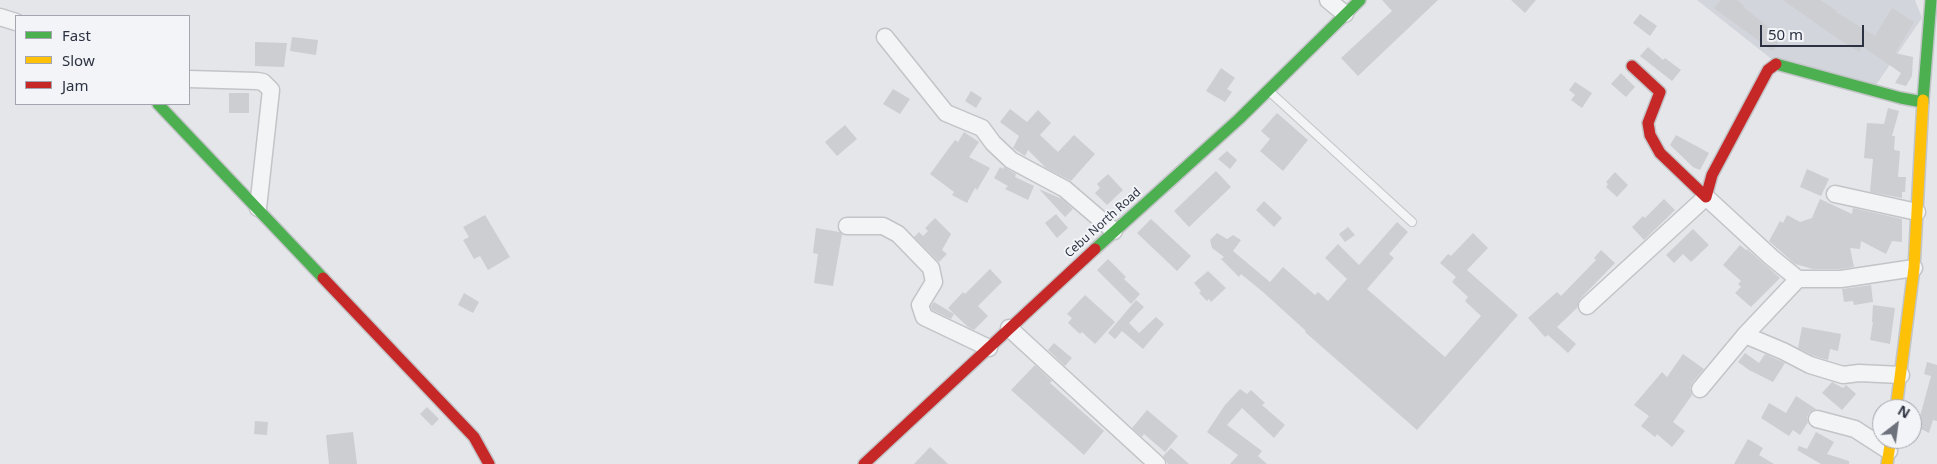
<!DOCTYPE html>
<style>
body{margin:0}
#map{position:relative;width:1937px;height:464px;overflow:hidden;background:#e4e6e9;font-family:"Noto Sans",sans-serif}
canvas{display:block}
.legend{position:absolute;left:15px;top:15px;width:175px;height:90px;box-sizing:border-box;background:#f2f4f7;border:1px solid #a3a6ae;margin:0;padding:6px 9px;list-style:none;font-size:15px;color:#2c3241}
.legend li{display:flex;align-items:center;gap:10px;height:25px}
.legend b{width:25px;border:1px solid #a3a6ae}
.north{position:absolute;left:1872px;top:399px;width:50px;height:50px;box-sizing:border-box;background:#f2f4f7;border:1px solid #a3a6ae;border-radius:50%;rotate:30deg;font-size:14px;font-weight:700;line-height:20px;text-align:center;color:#2c3241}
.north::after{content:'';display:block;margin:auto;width:18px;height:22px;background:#6c717c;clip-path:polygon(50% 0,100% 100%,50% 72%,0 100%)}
.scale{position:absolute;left:1760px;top:25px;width:104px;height:22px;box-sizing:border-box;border:2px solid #2c3241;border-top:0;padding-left:6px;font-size:15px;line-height:18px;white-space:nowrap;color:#2c3241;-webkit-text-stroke:4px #f2f4f7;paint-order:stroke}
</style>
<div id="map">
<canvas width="1937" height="464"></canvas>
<ul class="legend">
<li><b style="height:6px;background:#4caf50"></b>Fast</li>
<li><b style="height:6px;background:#ffc107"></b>Slow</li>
<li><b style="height:6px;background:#c62828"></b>Jam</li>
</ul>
<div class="north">N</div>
<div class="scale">50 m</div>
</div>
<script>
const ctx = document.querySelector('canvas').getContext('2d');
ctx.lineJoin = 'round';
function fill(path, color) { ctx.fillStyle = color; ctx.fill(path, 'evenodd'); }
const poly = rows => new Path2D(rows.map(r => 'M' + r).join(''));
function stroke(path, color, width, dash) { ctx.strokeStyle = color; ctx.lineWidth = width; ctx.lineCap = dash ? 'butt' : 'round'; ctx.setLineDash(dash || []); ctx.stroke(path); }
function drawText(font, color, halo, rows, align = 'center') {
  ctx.font = font + ' "Noto Sans",sans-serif'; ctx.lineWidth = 4; ctx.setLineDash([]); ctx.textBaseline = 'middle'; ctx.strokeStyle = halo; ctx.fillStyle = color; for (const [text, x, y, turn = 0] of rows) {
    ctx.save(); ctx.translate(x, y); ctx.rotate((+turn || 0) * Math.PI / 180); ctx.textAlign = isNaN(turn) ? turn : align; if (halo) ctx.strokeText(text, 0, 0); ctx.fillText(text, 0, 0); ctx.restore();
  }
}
const built = poly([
 [1697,0,1915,0,1922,18,1869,95,1779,65]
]);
const building = poly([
 [1382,0,1438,0,1358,76,1341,58,1392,11],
 [1511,0,1536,0,1525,13],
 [1721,0,1737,0,1744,6,1743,7,1775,32,1770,38,1778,43,1773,51,1714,8],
 [1783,0,1820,0,1837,11,1836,12,1875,36,1892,8,1914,22,1895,53,1913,57,1912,76,1906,86,1895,83,1901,73,1862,46,1859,52,1837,38],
 [1640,14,1657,26,1650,36,1633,23],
 [292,37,318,40,316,55,290,51],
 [255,42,287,43,284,67,255,66],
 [1648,47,1663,60,1665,58,1681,70,1672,81,1640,56],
 [1221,68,1235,78,1227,89,1232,92,1225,102,1206,91],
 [1621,73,1635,87,1626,97,1611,84],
 [1575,82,1592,93,1582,108,1571,100,1575,95,1569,90],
 [893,89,910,99,900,114,883,104],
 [971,91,982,98,976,108,965,101],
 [229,93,249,93,249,113,229,113],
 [1888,108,1899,111,1892,136,1895,136,1894,150,1900,151,1898,177,1906,177,1905,192,1902,192,1902,198,1870,192,1873,159,1864,158,1867,123,1884,124],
 [1010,109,1027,122,1038,110,1051,123,1040,135,1058,152,1074,135,1095,154,1071,181,1046,168,1028,150,1025,156,1013,148,1019,136,1000,122],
 [1277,113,1308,140,1283,171,1260,151,1270,139,1261,131],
 [845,125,857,139,837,156,825,142],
 [964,132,979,142,969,157,990,168,977,190,975,188,967,203,952,195,954,192,930,174,955,140,958,142],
 [1676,135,1709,153,1700,170,1693,167,1670,145],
 [1227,151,1237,160,1230,169,1218,159],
 [1000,167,1003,169,1004,167,1016,174,1015,177,1034,186,1028,200,1005,189,1008,186,994,178],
 [1807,169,1829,179,1821,196,1800,187],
 [1216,171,1231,187,1189,227,1174,211],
 [1615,172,1628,185,1617,197,1606,187,1608,184,1606,182],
 [1108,174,1123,190,1107,205,1095,193,1100,188,1097,184],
 [1039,189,1062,199,1073,209,1065,217],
 [1664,199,1675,210,1644,240,1632,227,1643,216,1645,218],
 [1820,199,1852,214,1853,208,1902,219,1902,242,1892,241,1886,254,1861,241,1860,249,1850,248,1854,267,1840,269,1813,269,1795,264,1769,241,1780,221,1783,223,1787,215,1800,222,1812,218],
 [1264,201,1282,218,1274,227,1256,210],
 [1056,214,1068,228,1057,238,1045,223],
 [485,215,510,257,488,270,480,256,474,259,463,240,469,237,463,227],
 [935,218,951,234,942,250,947,254,939,262,914,237,919,232,923,236,928,231,925,228],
 [1151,219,1191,256,1177,271,1137,233],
 [1397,222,1408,232,1389,254,1394,258,1367,289,1445,357,1481,316,1465,301,1468,297,1452,282,1456,277,1440,263,1448,254,1451,256,1473,233,1488,248,1467,270,1518,315,1417,430,1305,332,1306,331,1263,292,1241,274,1239,277,1221,259,1224,257,1212,248,1210,240,1217,233,1227,239,1233,235,1241,240,1233,251,1270,282,1283,267,1315,295,1318,292,1328,301,1347,279,1325,258,1338,244,1359,265],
 [1348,227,1355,235,1345,242,1339,234],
 [816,228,839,232,842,234,833,286,814,283,818,254,813,253],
 [1693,229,1709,245,1691,262,1683,254,1674,263,1666,255],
 [1740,245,1746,250,1747,249,1780,278,1751,307,1735,293,1741,287,1738,284,1741,281,1723,265],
 [1601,250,1615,263,1580,299,1577,308,1557,327,1576,344,1568,353,1548,335,1545,337,1528,318,1557,292,1561,296,1596,260,1594,258],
 [1108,259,1126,277,1124,279,1140,294,1131,304,1097,270],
 [990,269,1002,282,978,306,988,316,974,330,968,327,948,308,963,292,965,294],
 [1208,271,1226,288,1211,302,1209,299,1207,301,1199,293,1201,291,1194,283],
 [1871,285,1873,302,1854,305,1853,301,1844,302,1842,289],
 [464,293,479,302,473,313,458,305],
 [1085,295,1115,322,1095,344,1082,332,1080,334,1068,323,1072,318,1067,314],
 [1136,300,1144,307,1129,323,1139,333,1156,317,1164,324,1143,349,1122,331,1115,339,1108,333],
 [934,302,954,314,951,319,932,310,931,306],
 [1873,305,1895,308,1890,344,1870,340,1873,322,1872,322],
 [1802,327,1841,334,1838,351,1830,349,1828,360,1814,356,1798,348],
 [1054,343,1072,358,1065,366,1048,350],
 [1745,353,1759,363,1765,354,1785,363,1773,382,1749,370,1738,362],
 [1683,354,1704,369,1692,383,1690,388,1692,395,1673,422,1685,431,1672,447,1657,434,1655,437,1641,426,1649,416,1634,405,1662,372,1667,377],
 [1927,362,1937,365,1937,421,1933,420,1929,433,1917,427,1931,376,1924,374],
 [1035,365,1052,381,1050,383,1104,431,1084,455,1011,390],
 [1832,382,1843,388,1846,385,1856,394,1842,410,1822,393],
 [1240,389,1247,394,1251,390,1265,403,1262,405,1285,425,1274,438,1242,408,1227,425,1262,451,1258,456,1267,464,1230,464,1238,455,1207,432,1225,405],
 [1796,396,1816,409,1810,412,1807,417,1808,422,1800,435,1793,430,1789,436,1761,418,1769,403,1786,413],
 [427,407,439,419,432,426,420,414],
 [1147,410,1178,436,1165,452,1144,434,1142,437,1132,428],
 [255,421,268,422,267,435,254,434],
 [353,432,357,464,329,464,326,435],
 [1816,432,1834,442,1827,454,1849,461,1849,464,1821,464,1797,450,1799,446,1807,449],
 [1748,439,1763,448,1759,455,1774,464,1734,464],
 [930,447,948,464,914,464],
 [1171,448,1189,464,1168,464,1163,456]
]);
const lane = poly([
 [1271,93,1412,222]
]);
const street = poly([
 [1328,0,1345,14],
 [0,17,16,22],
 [885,37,946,113,982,128,993,143,1011,160,1065,189,1114,231],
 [189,79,257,81,263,82,271,90,258,208],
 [1835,194,1917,212],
 [847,226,883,226,898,234,931,268,934,282,920,305,924,317,989,348],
 [1587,306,1706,197,1771,257,1798,279,1841,279,1914,268],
 [1009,328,1157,464],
 [1745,335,1798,279],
 [1700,389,1745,335,1783,351,1810,365,1843,375,1859,373,1901,375],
 [1817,419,1855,429,1889,451]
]);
const fast = poly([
 [1776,64,1901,98,1923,102],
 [1923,100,1931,0],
 [158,104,323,278],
 [1095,249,1239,119,1360,0]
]);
const slow = poly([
 [1896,409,1914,268,1923,100],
 [1887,464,1891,439]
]);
const jam = poly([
 [1632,66,1660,92,1648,123,1650,135,1660,153,1706,197,1712,175,1768,70,1776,64],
 [323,278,474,437,489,464],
 [864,464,1095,249]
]);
const streetNames = [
 ["Cebu North Road",1103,223,-42]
];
fill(built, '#d3d5dc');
fill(building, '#ccced1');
stroke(lane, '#c2c4c7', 10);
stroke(street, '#c2c4c7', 19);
stroke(fast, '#c2c4c7', 14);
stroke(slow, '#c2c4c7', 14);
stroke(jam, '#c2c4c7', 14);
stroke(lane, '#f3f4f5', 8);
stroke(street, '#f3f4f5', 16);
stroke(fast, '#4caf50', 11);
stroke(slow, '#ffc107', 11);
stroke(jam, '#c62828', 11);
drawText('12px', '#2c3241', '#f2f4f7', streetNames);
</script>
